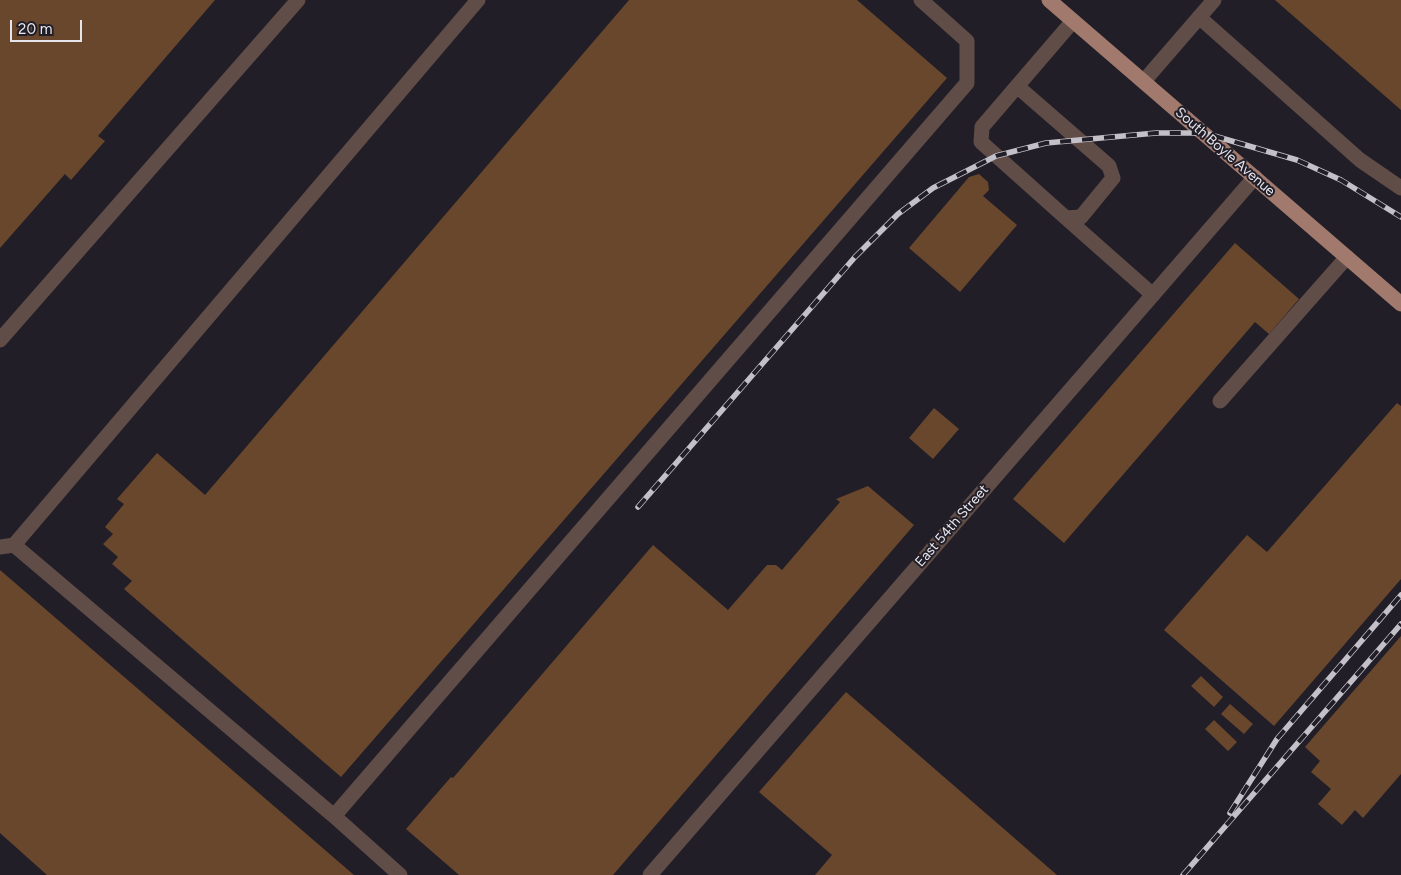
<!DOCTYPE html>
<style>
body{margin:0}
#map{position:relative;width:1401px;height:875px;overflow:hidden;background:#211e28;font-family:Figtree,sans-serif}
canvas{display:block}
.scale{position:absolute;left:10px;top:20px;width:72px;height:22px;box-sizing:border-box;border:2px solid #e7e5ec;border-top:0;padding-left:6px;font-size:15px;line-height:18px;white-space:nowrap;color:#e7e5ec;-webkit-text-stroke:4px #211e28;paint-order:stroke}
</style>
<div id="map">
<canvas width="1401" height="875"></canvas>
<div class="scale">20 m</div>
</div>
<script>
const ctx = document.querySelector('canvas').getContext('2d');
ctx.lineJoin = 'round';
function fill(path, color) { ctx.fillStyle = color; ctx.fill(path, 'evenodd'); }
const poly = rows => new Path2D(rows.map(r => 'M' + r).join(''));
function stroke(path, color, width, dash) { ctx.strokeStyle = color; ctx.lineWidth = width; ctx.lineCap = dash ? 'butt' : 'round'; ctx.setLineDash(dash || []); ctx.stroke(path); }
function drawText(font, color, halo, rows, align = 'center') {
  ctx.font = font + ' Figtree,sans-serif'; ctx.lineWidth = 4; ctx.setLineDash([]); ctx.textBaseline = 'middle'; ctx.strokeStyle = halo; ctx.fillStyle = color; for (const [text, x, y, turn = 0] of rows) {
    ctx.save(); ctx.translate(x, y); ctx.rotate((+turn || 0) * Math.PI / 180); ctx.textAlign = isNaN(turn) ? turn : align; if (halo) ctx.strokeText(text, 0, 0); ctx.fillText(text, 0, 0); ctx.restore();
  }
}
const building = poly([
 [0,0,215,0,98,136,105,141,71,180,65,174,0,248],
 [629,0,857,0,947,78,341,777,124,589,132,581,112,564,118,557,103,544,113,534,105,527,124,504,117,499,157,453,205,495],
 [1275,0,1401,0,1401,110],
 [979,174,988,182,989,190,983,196,1017,225,960,292,909,248,969,177],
 [1235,243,1299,299,1269,334,1255,322,1064,543,1013,499],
 [1397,403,1401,406,1401,579,1274,726,1164,630,1247,535,1267,552],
 [934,408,959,429,933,459,909,438],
 [868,486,914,525,613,875,459,875,406,829,451,777,453,778,653,545,728,610,767,565,776,565,782,570,840,502,836,499],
 [0,570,354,875,47,875,0,833],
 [1401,636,1401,774,1363,818,1355,810,1342,825,1318,804,1331,789,1311,772,1320,761,1305,747],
 [1201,676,1223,697,1214,707,1191,686],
 [846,692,1057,875,815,875,832,855,759,792],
 [1230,704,1253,724,1244,734,1221,714],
 [1214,720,1237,742,1228,751,1205,729]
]);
const minor = poly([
 [1199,17,1360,160,1401,188],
 [1144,81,1214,0],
 [1018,87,1109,166,1113,178,1081,217,1066,218,981,142,982,127,1073,21],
 [1066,218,1153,295],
 [0,340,298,0],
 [1220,401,1347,257],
 [14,545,334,816,400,875],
 [0,547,14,545,478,0],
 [334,816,967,83,967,41,921,0],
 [650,875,1255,177]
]);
const major = poly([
 [1049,0,1401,304]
]);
const rail = poly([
 [638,507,855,257,898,214,933,188,996,156,1046,143,1156,133,1204,133,1297,160,1341,180,1401,217],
 [1230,813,1277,739,1401,595],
 [1183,875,1401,624]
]);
const streetNames = [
 ["South Boyle Avenue",1225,152,41],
 ["East 54th Street",952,526,-49]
];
fill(building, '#69472c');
stroke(minor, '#604d47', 15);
stroke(major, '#a17a6d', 15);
stroke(rail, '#c3c0c8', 5.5);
stroke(rail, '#211e28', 4, [11]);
drawText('14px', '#e7e5ec', '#211e28', streetNames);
</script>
